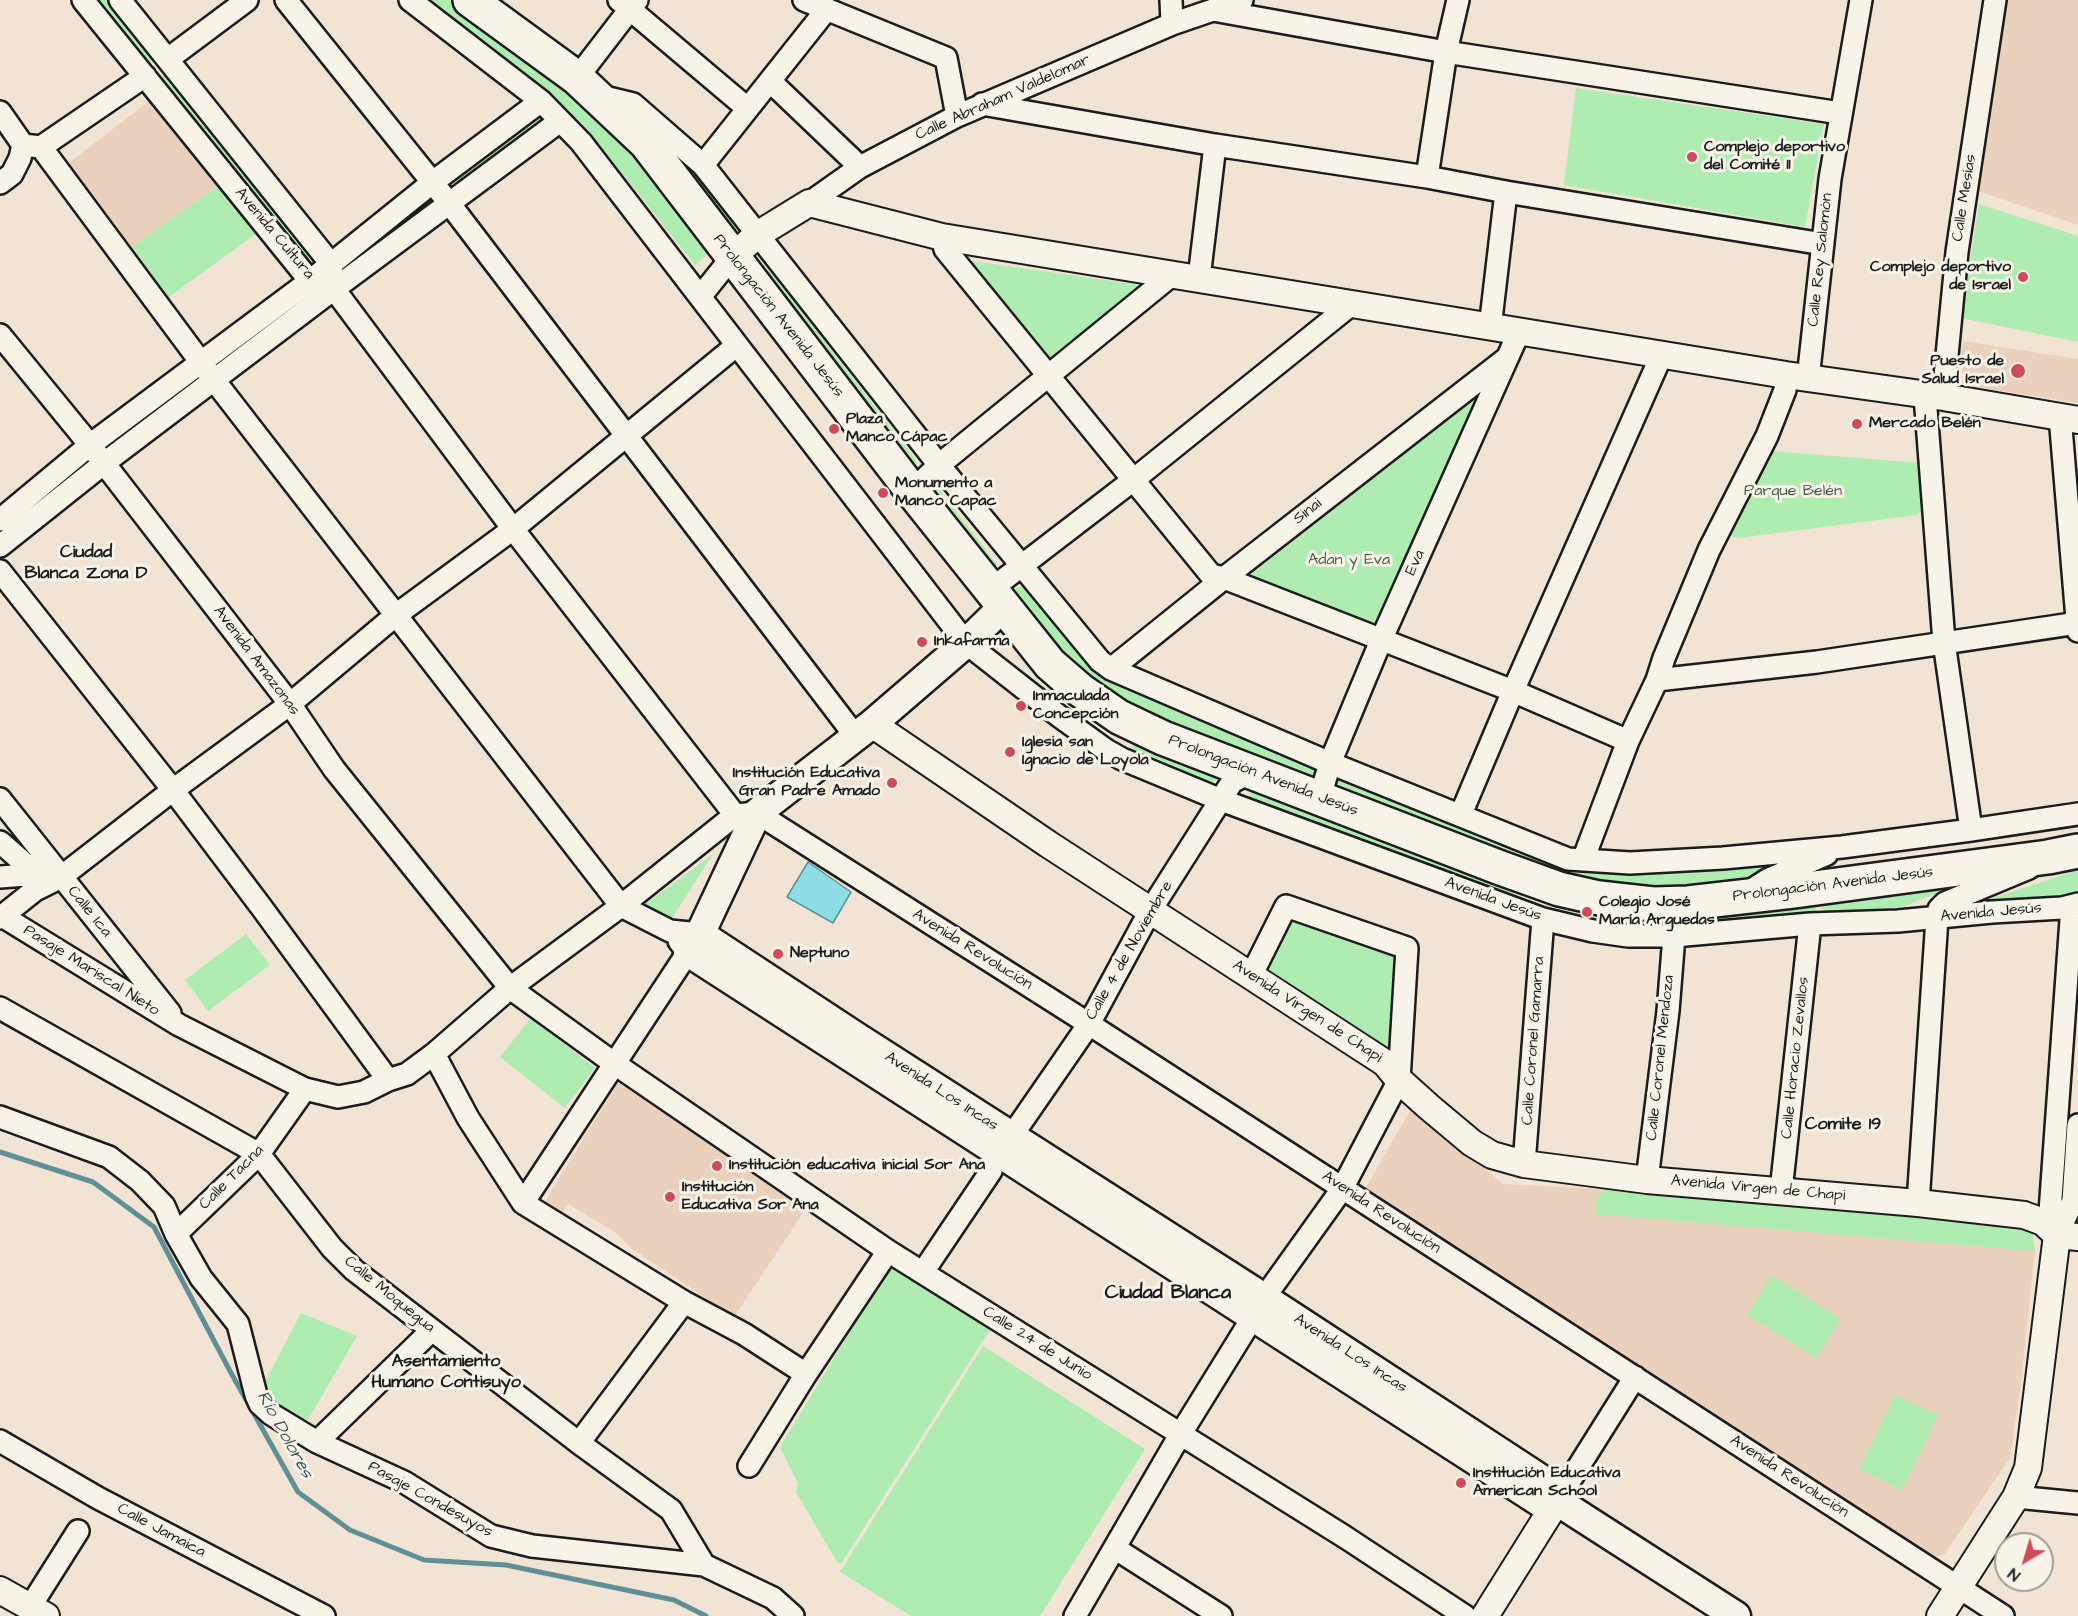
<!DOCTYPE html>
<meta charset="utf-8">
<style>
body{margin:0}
#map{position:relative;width:2078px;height:1616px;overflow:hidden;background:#f1e4d5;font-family:"Architects Daughter",sans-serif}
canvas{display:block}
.north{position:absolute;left:1994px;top:1532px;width:60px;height:60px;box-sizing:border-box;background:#f7f3e8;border:2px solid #9f9d96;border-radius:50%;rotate:218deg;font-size:16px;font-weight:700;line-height:24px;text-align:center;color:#1c1c1c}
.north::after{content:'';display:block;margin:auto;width:21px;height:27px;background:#d1495b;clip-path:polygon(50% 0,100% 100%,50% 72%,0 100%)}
</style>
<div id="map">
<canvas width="2078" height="1616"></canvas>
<div class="north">N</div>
</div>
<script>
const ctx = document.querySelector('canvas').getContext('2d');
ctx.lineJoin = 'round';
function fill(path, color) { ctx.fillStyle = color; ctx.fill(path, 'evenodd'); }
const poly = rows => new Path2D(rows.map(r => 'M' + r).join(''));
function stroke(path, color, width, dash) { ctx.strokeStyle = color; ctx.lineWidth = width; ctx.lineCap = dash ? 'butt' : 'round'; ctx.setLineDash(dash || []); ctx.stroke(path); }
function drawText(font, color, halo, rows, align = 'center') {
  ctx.font = font + ' "Architects Daughter",sans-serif'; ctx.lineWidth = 6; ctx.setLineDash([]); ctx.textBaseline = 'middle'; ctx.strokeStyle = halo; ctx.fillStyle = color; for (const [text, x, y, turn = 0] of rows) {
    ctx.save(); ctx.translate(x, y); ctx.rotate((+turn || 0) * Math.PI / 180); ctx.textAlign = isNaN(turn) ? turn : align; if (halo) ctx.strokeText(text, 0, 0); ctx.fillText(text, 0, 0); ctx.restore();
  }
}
const built = poly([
 [2004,0,2078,0,2078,225,1978,191],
 [153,98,222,183,132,247,69,163],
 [1963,341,2078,359,2078,403,1956,384],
 [618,1083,807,1207,734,1317,631,1248,615,1232,568,1204,561,1214,544,1203],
 [1412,1107,1503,1184,1605,1189,1819,1206,2032,1233,2035,1251,2021,1383,2010,1458,1944,1555,1935,1557,1740,1430,1364,1191]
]);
const green = poly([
 [94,0,107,0,156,58,147,65],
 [431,0,449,0,581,100,633,153,680,212,709,253,695,265,584,125,506,59],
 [167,72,311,256,307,259,158,79],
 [1576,88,1824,124,1805,227,1564,185],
 [538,114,545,122,463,191,456,181],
 [657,139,677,155,744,232,735,237],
 [222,183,261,230,169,297,132,247],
 [1979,204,2078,236,2078,342,1961,318],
 [965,260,1147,286,1049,363],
 [766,269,771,272,916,460,915,467,911,469,762,273],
 [1483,391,1376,625,1248,577,1324,517],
 [1771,451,1921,463,1923,509,1917,515,1738,538,1728,535],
 [934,486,938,488,996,563,997,568,994,573,977,559,978,544,957,517,940,512,929,488],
 [1022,586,1090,665,1313,766,1315,770,1314,774,1312,777,1306,778,1164,727,1068,666,1012,596,1017,587],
 [1135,742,1220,777,1209,785,1130,752],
 [1337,774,1540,853,1790,859,1741,888,1686,893,1592,886,1332,788],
 [1255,786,1514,890,1511,898,1246,800],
 [713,854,667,926,644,905],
 [2078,870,2078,893,2062,897,1986,904,1981,902],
 [1959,885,1902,907,1824,913,1822,904],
 [1816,905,1817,917,1694,927,1610,927,1609,921,1700,919],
 [1293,919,1394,956,1392,1024,1388,1049,1265,971],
 [246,934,270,965,208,1011,185,980],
 [531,1018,595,1068,565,1108,500,1057],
 [1605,1189,1819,1206,2019,1226,2032,1233,2035,1251,1595,1214,1596,1199],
 [892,1262,991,1328,841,1564,837,1562,796,1492,798,1484,780,1447],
 [1772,1275,1841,1319,1816,1358,1747,1315],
 [301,1313,357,1336,306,1423,263,1400,260,1392],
 [983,1346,1145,1449,1040,1616,911,1616,840,1572],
 [1895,1395,1938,1415,1902,1490,1859,1469]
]);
const water = poly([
 [808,862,851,892,833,923,787,897,808,862]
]);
const stream = poly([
 [0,1152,93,1182,154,1227,231,1373,298,1492,350,1530,424,1560,506,1565,674,1600,706,1616]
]);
const minor = poly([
 [83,0,310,281,322,285],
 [120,0,331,264,332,276],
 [286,0,449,203,856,737],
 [410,0,541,101,581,142,966,643,1059,716,1106,750,1122,759,1221,800,1543,919,1593,931,1628,936,1674,936,1810,924,1898,921,1992,912,2062,908,2078,904],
 [619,0,747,108],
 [804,0,946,58,957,116],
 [1171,0,1172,24],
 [1213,10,1446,52,1840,113],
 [168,59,247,0],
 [577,78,637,0],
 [770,81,860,167],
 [600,96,633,104,703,165,939,465,1100,661,1111,669,1330,763,1568,859,1630,863,1723,858,1842,847,1971,830,2078,814],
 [982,104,1215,145,1427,177,1506,192,1823,244],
 [0,112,23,145],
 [23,145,41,147,145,76],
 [41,147,214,380,621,906,670,931,700,934],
 [703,165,827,9],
 [1427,177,1446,52,1458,0],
 [0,183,12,174,20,158,23,145],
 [809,203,860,167,957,116,1172,24,1242,0],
 [942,237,945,249,1211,575,1224,578,1513,691,1628,741],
 [1199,278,1215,145],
 [334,289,513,529,735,815],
 [700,297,732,257],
 [1490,328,1506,192],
 [0,335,90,445,290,704,334,769,510,988,615,1064,888,1251,1345,1537,1465,1616],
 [1808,379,1830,179,1861,0],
 [1925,396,1944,642,1971,830],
 [1943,397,1957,252,1995,0],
 [2060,416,2078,631],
 [912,491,939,465,1173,274],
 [0,520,90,445,310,281,433,182,541,101],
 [0,546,103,464,334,289,560,121],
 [0,571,173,790,262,908,388,1080],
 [990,590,1132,481,1353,303],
 [1111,669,1224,578,1507,358],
 [1657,680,1817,662,2078,623],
 [1320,797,1330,763,1382,638,1519,332],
 [0,799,170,1013],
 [1461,814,1513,691,1662,354],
 [0,842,33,871,61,877],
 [1583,860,1628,741,1657,680,1664,658,1709,550,1767,436,1785,390,1786,375],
 [0,877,26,875,33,871],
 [1750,891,1767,880,1827,854],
 [2,916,179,1025,305,1089,338,1097,364,1092,388,1080,407,1074,434,1054,510,988,621,906,735,815,757,813,1089,1024,2003,1616],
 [0,918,35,890,61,877,173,790,290,704,396,615,513,529,737,345],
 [1251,976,1286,906,1407,948,1399,1080,1342,1189,1264,1298],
 [0,1008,259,1154,332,1248,354,1270,579,1443,671,1510,704,1565],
 [434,1054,468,1118,523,1203,684,1302,744,1334,806,1374],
 [0,1117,109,1157,140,1181,164,1206,176,1234,201,1278,238,1324,256,1395,260,1404,271,1414,317,1442,404,1482,491,1536,532,1546,704,1565,773,1598,793,1616],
 [1011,1137,1089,1024,1150,911,1232,782,1253,771],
 [1524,1164,1543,919],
 [1647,1180,1668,1011,1674,936],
 [1781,1191,1810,924],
 [523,1203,688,952,679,941],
 [1918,1203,1937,918,1939,909,1945,903,2029,868],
 [176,1234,259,1154,305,1089],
 [2057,1235,2050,1212,2072,906],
 [2057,1235,2073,1201,2078,1125],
 [923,1272,991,1171],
 [0,1441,98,1498,324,1616],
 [317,1442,432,1330],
 [579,1443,684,1302],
 [749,1466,806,1374,888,1251],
 [2016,1497,2078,1503],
 [1557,1501,1635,1377],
 [1116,1549,1221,1616],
 [30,1607,78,1531],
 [1075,1616,1180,1435,1253,1317]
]);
const tertiary = poly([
 [732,257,757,235,809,203,942,237,1786,375,1943,397,2078,420],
 [872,724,1048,844,1385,1063,1399,1080,1429,1107,1472,1143,1492,1155,1524,1164,1647,1180,1918,1203,2024,1215,2043,1222,2057,1235],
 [2057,1235,2078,1237],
 [0,1590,46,1616],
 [1485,1616,1557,1501],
 [1940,1616,2016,1497,2028,1468,2057,1235]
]);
const secondary = poly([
 [1003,607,966,643,872,724,757,813,700,934,688,952,1543,1504,1557,1501],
 [700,934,855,1036,1264,1298,1553,1487,1557,1501,1736,1616]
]);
const primary = poly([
 [470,0,577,78,646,143,912,491,1050,664,1080,690,1119,717,1163,738,1498,867,1559,889,1599,898,1653,904,1688,903,1793,891,2048,857,2078,851]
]);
const markers = [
 [1692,157,6,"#d1495b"],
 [2023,277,6,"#d1495b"],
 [2018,371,8,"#d1495b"],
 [1857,424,6,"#d1495b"],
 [834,429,6,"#d1495b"],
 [883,493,6,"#d1495b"],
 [922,642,6,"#d1495b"],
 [1021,706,6,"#d1495b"],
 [1010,752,6,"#d1495b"],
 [892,783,6,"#d1495b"],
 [1587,912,6,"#d1495b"],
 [778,954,6,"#d1495b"],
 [717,1166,6,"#d1495b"],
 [670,1197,6,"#d1495b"],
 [1461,1483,6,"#d1495b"]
];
const streetNames = [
 ["Calle Abraham Valdelomar",1003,98,-24],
 ["Calle Mesías",1965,198,-81],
 ["Avenida Cultura",274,234,50],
 ["Calle Rey Salomón",1821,260,-84],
 ["Prolongación Avenida Jesús",778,316,52],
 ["Sinai",1308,512,-38],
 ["Eva",1416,563,-65],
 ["Avenida Amazonas",256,661,53],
 ["Prolongación Avenida Jesús",1263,776,21],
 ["Prolongación Avenida Jesús",1833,885,-7],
 ["Avenida Jesús",1493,900,20],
 ["Calle Ica",89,912,51],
 ["Avenida Jesús",1991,913,-5],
 ["Avenida Revolución",972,950,32],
 ["Calle 4 de Noviembre",1130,951,-60],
 ["Pasaje Mariscal Nieto",91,971,32],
 ["Avenida Virgen de Chapi",1307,1012,33],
 ["Calle Coronel Gamarra",1534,1041,-86],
 ["Calle Coronel Mendoza",1661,1058,-84],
 ["Calle Horacio Zevallos",1796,1058,-84],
 ["Avenida Los Incas",941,1092,33],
 ["Calle Tacna",232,1178,-45],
 ["Avenida Virgen de Chapi",1758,1189,5],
 ["Avenida Revolución",1381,1213,33],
 ["Calle Moquegua",389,1295,39],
 ["Calle 24 de Junio",1037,1344,32],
 ["Avenida Los Incas",1350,1354,33],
 ["Avenida Revolución",1789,1477,33],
 ["Pasaje Condesuyos",430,1500,29],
 ["Calle Jamaica",161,1531,28]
];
const poiNames = [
 ["Complejo deportivo",1704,148],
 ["del Comité 11",1704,166],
 ["Complejo deportivo",2011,268,"right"],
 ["de Israel",2011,286,"right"],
 ["Puesto de",2004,362,"right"],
 ["Salud Israel",2004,380,"right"],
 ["Plaza",846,420],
 ["Manco Cápac",846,438],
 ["Mercado Belén",1869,424],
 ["Monumento a",895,484],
 ["Manco Capac",895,502],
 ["Inkafarma",934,642],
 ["Inmaculada",1033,697],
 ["Concepción",1033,715],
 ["Iglesia san",1022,743],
 ["Ignacio de Loyola",1022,761],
 ["Institución Educativa",880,774,"right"],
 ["Gran Padre Amado",880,792,"right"],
 ["Colegio José",1599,903],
 ["María Arguedas",1599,921],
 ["Neptuno",790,954],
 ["Institución educativa inicial Sor Ana",729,1166],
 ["Institución",682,1188],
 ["Educativa Sor Ana",682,1206],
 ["Institución Educativa",1473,1474],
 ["American School",1473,1492]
];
const parkNames = [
 ["Parque Belén",1793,492],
 ["Adan y Eva",1349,561]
];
const neighbourhoodNames = [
 ["Ciudad",86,553],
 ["Blanca Zona D",86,574],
 ["Comite 19",1843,1125],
 ["Asentamiento",446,1362],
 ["Humano Contisuyo",446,1383]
];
const waterNames = [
 ["Río Dolores",284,1435,61]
];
const quarterNames = [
 ["Ciudad Blanca",1168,1294]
];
fill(built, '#e9d1be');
fill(green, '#afecb1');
fill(water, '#8ddee7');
stroke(water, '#609096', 1.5);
stroke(stream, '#609096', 5);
stroke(minor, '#1c1c1c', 26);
stroke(tertiary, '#1c1c1c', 30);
stroke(secondary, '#1c1c1c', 33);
stroke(primary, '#1c1c1c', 38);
stroke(minor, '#f7f3e8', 21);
stroke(tertiary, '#f7f3e8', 26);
stroke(secondary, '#f7f3e8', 28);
stroke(primary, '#f7f3e8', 33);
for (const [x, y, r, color] of markers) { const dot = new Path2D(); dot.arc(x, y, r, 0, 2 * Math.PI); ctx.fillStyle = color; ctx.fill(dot); stroke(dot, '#f7f3e8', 2); }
drawText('16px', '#1c1c1c', '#f7f3e8', streetNames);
drawText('bold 16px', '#1c1c1c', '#f7f3e8', poiNames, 'left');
drawText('16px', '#485a49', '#f7f3e8', parkNames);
drawText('bold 18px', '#1c1c1c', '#f7f3e8', neighbourhoodNames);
drawText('italic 18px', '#3e5659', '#f7f3e8', waterNames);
drawText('bold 20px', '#1c1c1c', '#f7f3e8', quarterNames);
</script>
